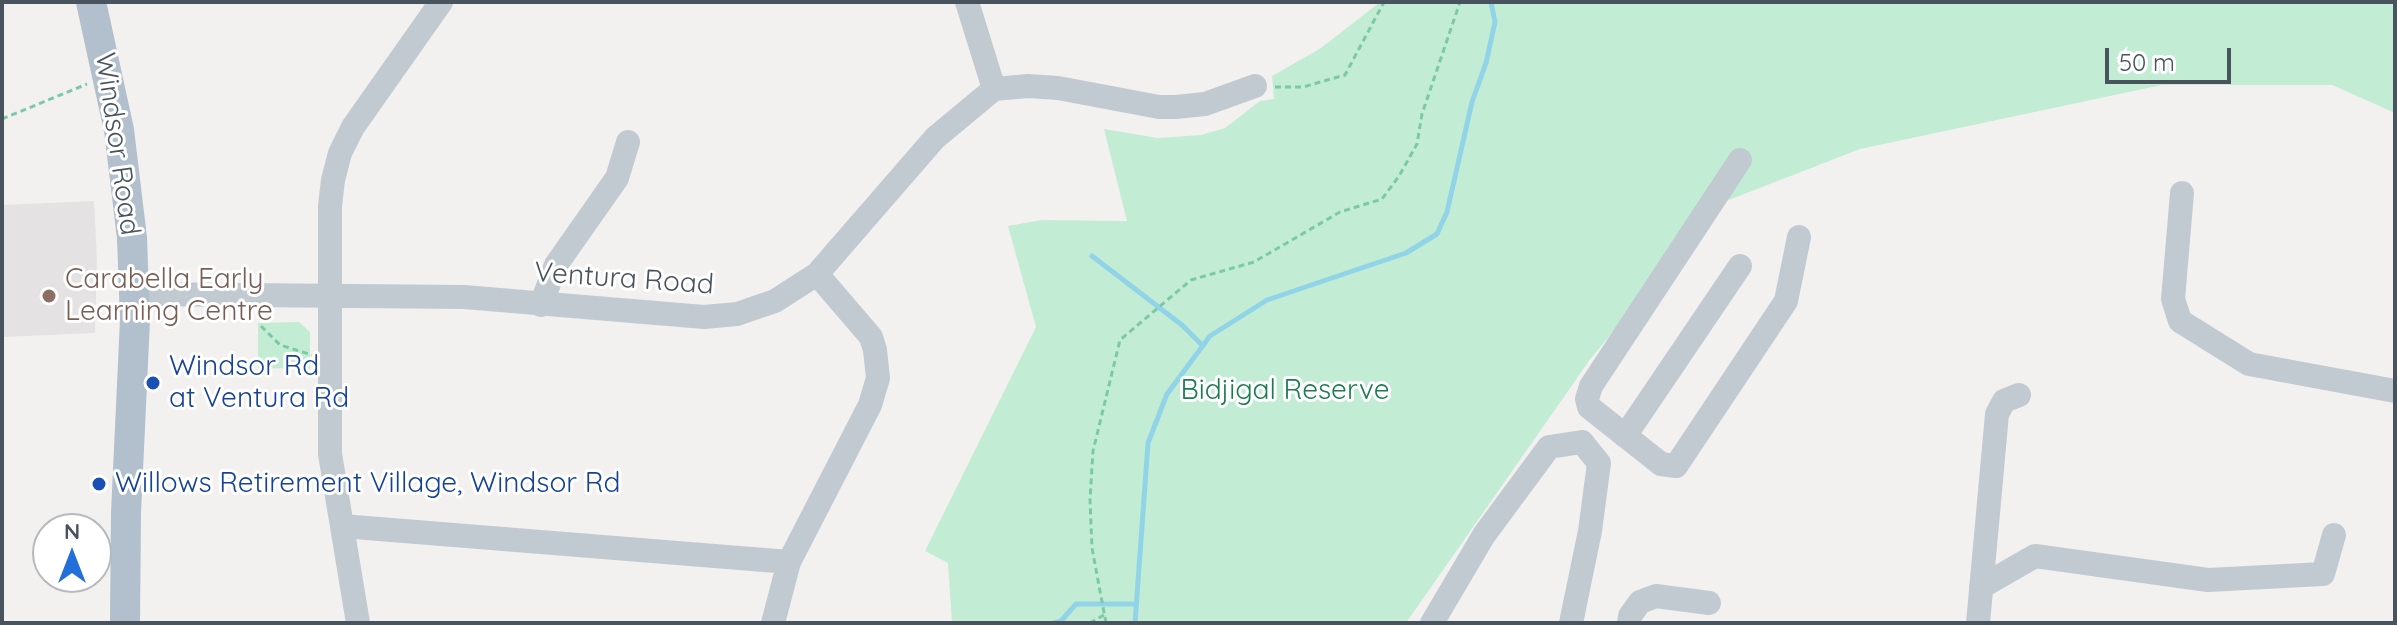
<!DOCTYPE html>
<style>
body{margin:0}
#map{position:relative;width:2397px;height:625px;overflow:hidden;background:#f3f1f0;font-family:Quicksand,sans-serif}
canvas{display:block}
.frame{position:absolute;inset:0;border:4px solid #49535d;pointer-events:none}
.north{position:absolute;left:32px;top:513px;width:80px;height:80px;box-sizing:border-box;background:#fff;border:2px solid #b6babe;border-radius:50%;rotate:0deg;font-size:22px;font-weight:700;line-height:32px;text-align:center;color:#49535d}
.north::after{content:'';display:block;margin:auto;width:28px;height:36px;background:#236fda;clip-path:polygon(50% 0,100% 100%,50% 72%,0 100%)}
.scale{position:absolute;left:2105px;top:48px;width:126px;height:36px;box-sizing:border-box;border:4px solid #49535d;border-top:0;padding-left:10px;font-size:24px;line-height:28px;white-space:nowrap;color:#49535d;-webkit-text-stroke:6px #fff;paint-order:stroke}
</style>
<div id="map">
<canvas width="2397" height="625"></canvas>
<div class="frame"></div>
<div class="north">N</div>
<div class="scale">50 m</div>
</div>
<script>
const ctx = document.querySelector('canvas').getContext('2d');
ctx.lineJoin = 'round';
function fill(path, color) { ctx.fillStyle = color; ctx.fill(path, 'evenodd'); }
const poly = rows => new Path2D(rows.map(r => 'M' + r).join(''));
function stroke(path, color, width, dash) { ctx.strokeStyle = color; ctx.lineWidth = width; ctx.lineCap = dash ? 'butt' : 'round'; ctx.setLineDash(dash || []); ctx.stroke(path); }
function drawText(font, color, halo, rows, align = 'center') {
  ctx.font = font + ' Quicksand,sans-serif'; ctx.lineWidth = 6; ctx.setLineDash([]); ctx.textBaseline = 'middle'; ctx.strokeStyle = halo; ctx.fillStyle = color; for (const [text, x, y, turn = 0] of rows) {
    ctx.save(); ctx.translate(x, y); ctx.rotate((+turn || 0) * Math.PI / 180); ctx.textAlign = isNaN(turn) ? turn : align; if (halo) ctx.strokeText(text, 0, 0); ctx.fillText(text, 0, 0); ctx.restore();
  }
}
const education = poly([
 [94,201,97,260,95,333,2,337,2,205]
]);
const green = poly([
 [1380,2,2395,2,2395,113,2332,85,2162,85,1860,149,1716,205,1589,361,1406,623,952,623,948,563,925,551,1036,327,1008,226,1041,220,1127,221,1104,129,1158,138,1201,135,1225,128,1260,101,1274,99,1272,76,1321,48],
 [299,322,310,332,310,369,258,368,258,323]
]);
const stream = poly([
 [1092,256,1182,325,1203,346],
 [1054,623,1061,621,1076,604,1136,604],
 [1135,623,1148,443,1167,394,1210,336,1267,300,1406,253,1437,234,1447,212,1472,102,1486,63,1495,22,1491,2]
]);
const path = poly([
 [1275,87,1303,87,1345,75,1384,2],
 [2,119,87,84],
 [261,326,280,345,312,355],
 [1090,623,1104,615],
 [1106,623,1092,548,1090,500,1093,451,1120,340,1191,280,1254,262,1340,212,1382,199,1399,176,1417,144,1422,114,1460,2]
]);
const minor = poly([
 [967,2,994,89],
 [1740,160,1591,386,1587,399,1589,407,1661,464,1676,466,1786,301,1799,237],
 [2182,193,2173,299,2180,321,2249,364,2395,391],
 [134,294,464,297,704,317,737,314,775,301,817,274,935,138,994,89,1028,86,1058,88,1159,107,1176,107,1205,104,1255,86],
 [541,305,556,265,617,178,628,142],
 [1625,436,1740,266],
 [342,526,789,562],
 [1981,587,2035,556,2208,580,2323,574,2334,535],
 [358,623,330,454,330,206,333,180,340,153,353,127,441,2],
 [773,623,789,562,870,405,878,378,875,350,871,337,817,274],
 [1432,623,1484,535,1549,447,1582,442,1599,463,1590,531,1571,623],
 [1629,623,1630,616,1640,602,1656,596,1709,603],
 [1978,623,1997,414,2004,401,2019,395]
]);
const major = poly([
 [91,2,119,130,132,238,135,320,126,513,125,623]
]);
const markers = [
 [49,296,8,"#8d6e63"],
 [153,383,8,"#1a4fb4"],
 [99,484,8,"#1a4fb4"]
];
const streetNames = [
 ["Windsor Road",117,144,82],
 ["Ventura Road",624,279,4]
];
const educationNames = [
 ["Carabella Early",65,280],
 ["Learning Centre",65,312]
];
const transitNames = [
 ["Windsor Rd",169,367],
 ["at Ventura Rd",169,399],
 ["Willows Retirement Village, Windsor Rd",115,484]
];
const parkNames = [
 ["Bidjigal Reserve",1285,391]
];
fill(education, '#e4e2e2');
fill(green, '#c2edd4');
stroke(stream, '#91d4e8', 5);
stroke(path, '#7bcaa5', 3, [6, 4]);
stroke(minor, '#c2cad1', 24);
stroke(major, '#b2bfcd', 30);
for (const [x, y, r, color] of markers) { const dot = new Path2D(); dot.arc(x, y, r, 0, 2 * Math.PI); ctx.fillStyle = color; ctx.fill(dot); stroke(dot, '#fff', 3); }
drawText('28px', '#49535d', '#fff', streetNames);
drawText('28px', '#785e54', '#fff', educationNames, 'left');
drawText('28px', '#164399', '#fff', transitNames, 'left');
drawText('28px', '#1c7c4e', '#fff', parkNames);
</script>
